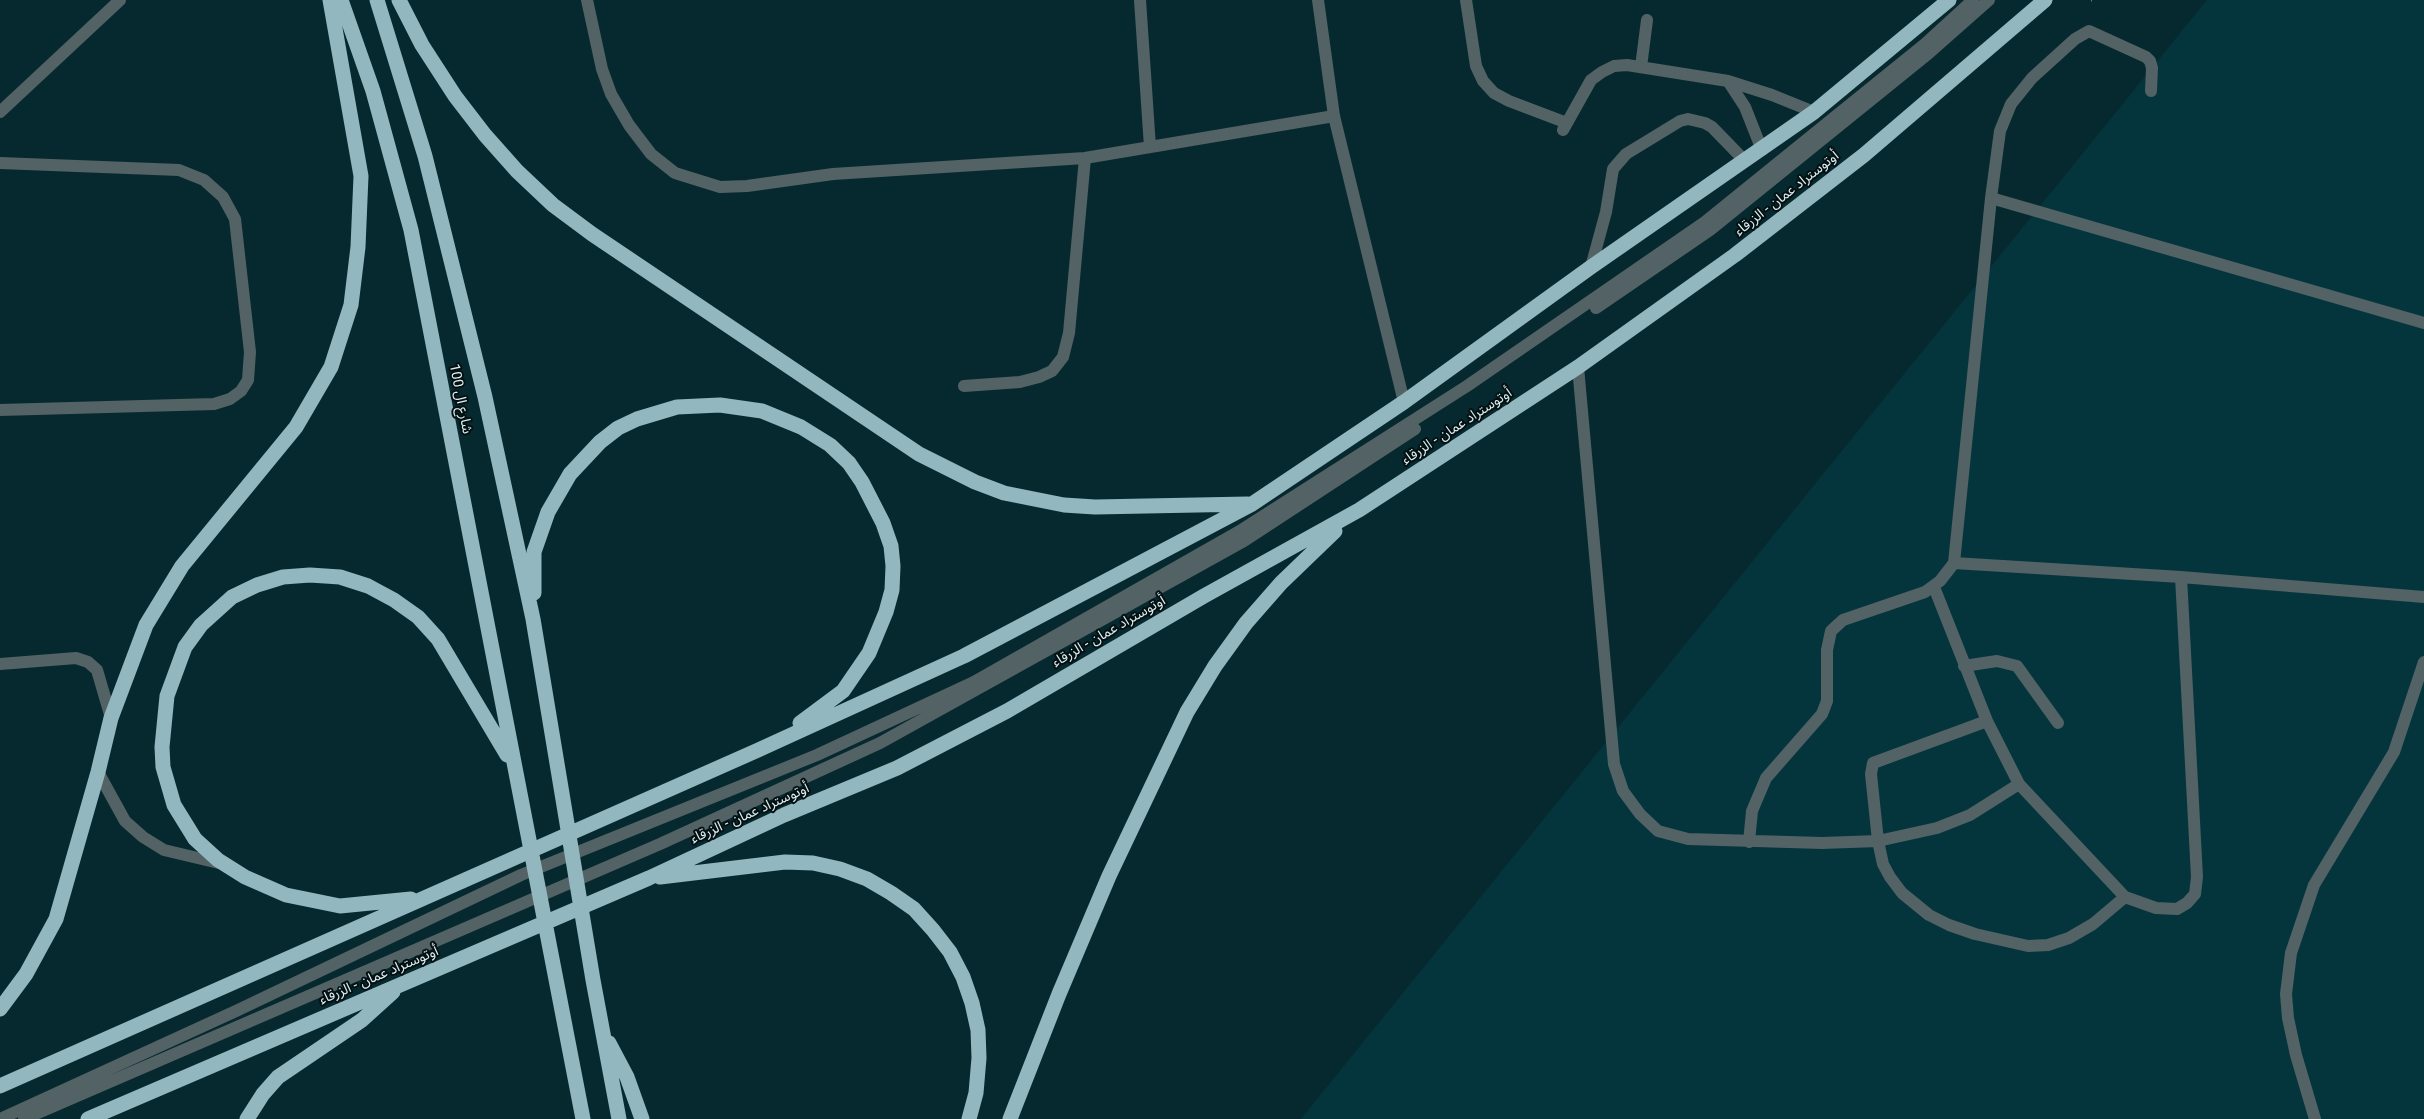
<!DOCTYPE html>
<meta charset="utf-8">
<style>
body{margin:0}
canvas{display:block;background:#06292f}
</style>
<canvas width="2424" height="1119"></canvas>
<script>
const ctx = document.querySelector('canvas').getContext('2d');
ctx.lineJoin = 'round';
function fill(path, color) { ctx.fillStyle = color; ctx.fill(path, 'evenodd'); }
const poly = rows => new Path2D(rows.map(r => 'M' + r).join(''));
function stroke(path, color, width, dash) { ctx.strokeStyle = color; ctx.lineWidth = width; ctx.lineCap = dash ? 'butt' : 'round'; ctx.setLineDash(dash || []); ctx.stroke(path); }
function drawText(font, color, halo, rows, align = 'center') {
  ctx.font = font + ' Roboto,"Noto Sans Arabic",sans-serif'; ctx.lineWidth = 4; ctx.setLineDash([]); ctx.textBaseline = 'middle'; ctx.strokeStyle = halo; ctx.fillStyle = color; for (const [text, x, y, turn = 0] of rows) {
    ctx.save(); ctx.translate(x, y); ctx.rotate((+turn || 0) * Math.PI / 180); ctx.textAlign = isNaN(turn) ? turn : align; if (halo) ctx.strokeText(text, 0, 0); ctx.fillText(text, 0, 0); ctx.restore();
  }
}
const built = poly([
 [2207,0,2424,0,2424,1119,1301,1119]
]);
const path = poly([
 [2091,0,2092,0]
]);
const minor = poly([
 [587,0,602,69,611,94,629,125,651,154,675,173,720,187,747,186,833,174,1085,158,1334,116],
 [1140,0,1150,147],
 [1318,0,1334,116,1404,402],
 [1466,0,1476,66,1483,81,1494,93,1509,101,1567,123],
 [1641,67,1647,20],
 [1728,81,1745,107,1762,150],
 [0,112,120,0],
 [1563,130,1591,80,1602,72,1614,66,1627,65,1728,81,1772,95,1814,112],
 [0,163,179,170,204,180,223,197,235,219,250,352,248,380,241,391,230,399,214,404,0,410],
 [1991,198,2424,323],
 [1591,267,1606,212,1613,169,1626,154,1680,121,1688,119,1705,123,1712,127,1745,161],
 [1596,308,1710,230,1929,53,1989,0],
 [1578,367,1614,764,1623,791,1640,814,1658,831,1688,839,1822,843,1878,841,1937,828,1970,815,2019,784],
 [964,386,1020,382,1039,377,1052,371,1063,357,1069,333,1085,158],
 [1954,563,2181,577,2424,597],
 [1934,587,1987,721,2019,784,2125,897,2156,908,2177,909,2187,903,2195,894,2197,877,2181,577],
 [0,664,76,658,88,662,97,670,111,718],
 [1964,666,1997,661,2017,666,2058,723],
 [1987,721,1873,763,1871,774,1878,841,1883,864,1890,877,1902,893,1929,915,1949,925,1975,934,2028,946,2048,945,2069,938,2093,924,2125,897],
 [98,772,125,821,143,837,164,850,223,864],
 [1749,842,1752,811,1766,778,1822,714,1827,701,1827,650,1831,631,1843,620,1925,592,1940,581,1954,563,1991,198,2000,131,2011,104,2032,78,2075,39,2089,31,2146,57,2150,61,2152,68,2151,91],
 [0,1119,236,1011,521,875,817,755,974,682,1238,532,1467,386,1705,222,1925,44,1973,0],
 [24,1119,660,844,880,743,1244,541,1415,429],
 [2315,1119,2296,1055,2288,1018,2286,994,2291,953,2314,885,2394,752,2424,662]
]);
const highway = poly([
 [341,0,373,91,411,230,583,1119],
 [377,0,425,156,485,397,533,619,593,980,619,1119],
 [399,0,422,45,455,96,485,135,517,171,553,205,592,234,919,454,975,482,1004,493,1064,505,1095,507,1248,504],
 [534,593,534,552,548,512,570,474,600,442,618,428,637,419,677,407,720,405,762,411,801,427,830,445,849,463,862,482,883,523,891,546,893,566,892,590,886,612,869,653,843,691,800,723],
 [660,877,785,862,813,863,840,869,867,879,891,893,914,909,933,930,950,952,963,977,972,1003,978,1030,979,1058,976,1093,969,1119],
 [411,899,340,906,286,895,245,877,218,860,195,839,174,805,163,767,162,747,167,696,185,647,201,625,232,597,257,585,283,577,310,575,340,577,368,586,394,600,418,617,438,639,507,755],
 [0,1009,26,974,56,919,98,772,111,718,146,625,182,566,296,427,331,367,351,305,358,247,361,176,330,0],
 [609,1043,627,1077,642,1119],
 [0,1086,756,751,964,656,1252,504,1404,402,1591,267,1814,112,1949,0],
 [88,1119,649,878,784,815,897,768,1007,711,1204,596,1359,510,1578,367,1735,255,1864,155,2045,0],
 [247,1119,263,1094,278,1077,362,1020,393,992],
 [1010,1119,1059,994,1109,876,1187,712,1215,666,1246,623,1281,583,1335,531]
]);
const streetNames = [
 ["أوتوستراد عمان - الزرقاء",1787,194,-38],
 ["شارع ال 100",460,399,79],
 ["أوتوستراد عمان - الزرقاء",1457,427,-33],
 ["أوتوستراد عمان - الزرقاء",1109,632,-30],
 ["أوتوستراد عمان - الزرقاء",750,814,-24],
 ["أوتوستراد عمان - الزرقاء",379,976,-23]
];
fill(built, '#04353d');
stroke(path, '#617d82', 3, [2.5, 2.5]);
stroke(minor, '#536264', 12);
stroke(highway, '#93b7be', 15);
drawText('14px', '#def0f4', '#041012', streetNames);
</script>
